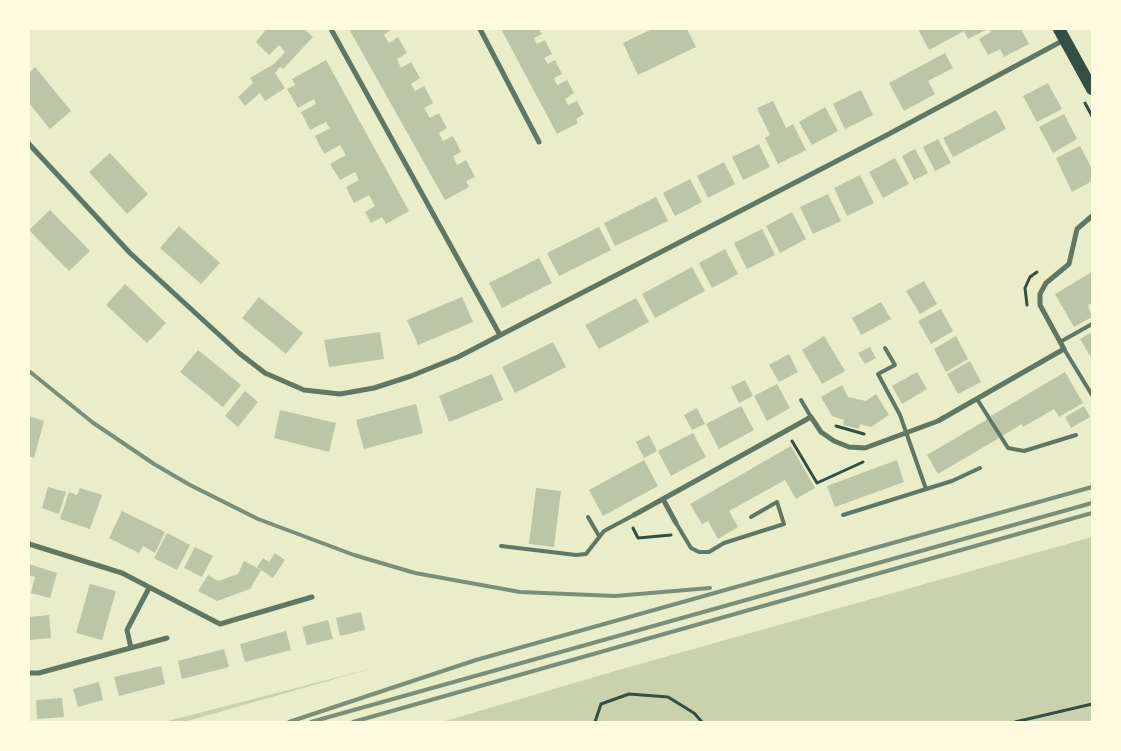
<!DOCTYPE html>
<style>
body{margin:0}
#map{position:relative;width:1121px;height:751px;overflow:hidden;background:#e9edc9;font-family:Raleway,sans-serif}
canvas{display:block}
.frame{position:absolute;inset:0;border:30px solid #fefae0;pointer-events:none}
</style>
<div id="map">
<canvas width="1121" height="751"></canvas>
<div class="frame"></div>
</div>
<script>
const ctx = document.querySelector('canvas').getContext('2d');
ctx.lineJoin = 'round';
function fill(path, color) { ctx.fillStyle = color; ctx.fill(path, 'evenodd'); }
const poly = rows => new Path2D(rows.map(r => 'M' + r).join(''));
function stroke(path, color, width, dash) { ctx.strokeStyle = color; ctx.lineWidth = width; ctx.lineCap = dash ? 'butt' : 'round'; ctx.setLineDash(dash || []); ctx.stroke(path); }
const green = poly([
 [1092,537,1092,722,442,722,615,671],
 [377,667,184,722,164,722]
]);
const building = poly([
 [262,29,304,29,313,37,283,69,280,67,275,73,285,88,265,101,260,93,245,106,238,97,253,83,250,78,274,64,285,52,279,45,269,55,256,42,265,31],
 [349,29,392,29,384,35,389,43,398,37,407,53,397,59,401,68,411,62,420,78,411,84,415,91,424,86,433,103,424,108,430,118,439,113,447,128,439,133,443,141,453,136,461,152,453,156,457,165,466,160,475,177,466,181,469,187,445,200],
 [501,29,539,29,542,34,534,38,537,44,545,40,552,54,544,58,548,64,555,60,562,74,554,78,557,85,567,80,574,93,565,99,568,105,577,101,584,114,576,119,578,123,557,134],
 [652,29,687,29,696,47,638,75,623,43],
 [918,29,988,29,968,39,964,31,929,50],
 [989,29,1021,29,1029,44,1004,57,1000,49,988,55,979,39,991,32],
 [945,53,953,68,928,81,935,94,904,111,889,83],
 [326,60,409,211,386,224,382,217,371,223,365,212,375,206,369,195,354,203,346,187,359,180,355,172,340,180,330,164,346,155,340,145,324,154,315,136,330,128,326,122,310,130,301,112,316,104,314,99,298,108,287,89,295,85,292,79],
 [35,67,71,111,50,129,29,103,29,73],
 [1048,83,1062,109,1037,122,1023,96],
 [861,90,873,115,845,129,833,104],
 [773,101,786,128,793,124,806,150,778,164,765,138,770,135,757,108],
 [825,107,838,131,812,145,799,122],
 [996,110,1006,129,953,157,943,138],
 [1064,114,1077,139,1053,153,1039,127],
 [938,139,951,163,935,171,923,147],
 [759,144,770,167,743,180,732,157],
 [1080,146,1092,169,1092,181,1072,192,1056,158],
 [915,149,928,173,914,180,902,156],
 [110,153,148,194,127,214,89,172],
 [895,158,909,184,883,198,869,172],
 [724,162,735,184,708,198,697,176],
 [860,175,874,203,847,216,834,188],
 [690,179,702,202,675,216,663,193],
 [828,194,841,221,813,234,800,207],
 [656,197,668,221,615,246,604,223],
 [50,210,90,251,69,271,29,230],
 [792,212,806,239,780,253,766,226],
 [179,226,220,263,201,284,160,248],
 [599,227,611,250,559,276,547,253],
 [762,229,775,255,747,269,734,243],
 [725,249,738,274,712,288,699,263],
 [539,258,552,283,502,308,489,283],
 [692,267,705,291,655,318,642,294],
 [1092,272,1092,303,1088,305,1092,317,1074,327,1055,294],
 [924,281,937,304,920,314,906,291],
 [125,284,166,323,147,343,106,305],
 [259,297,303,333,286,354,242,318],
 [462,297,473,322,418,345,407,320],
 [636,298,649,322,599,349,585,325],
 [881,302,891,319,861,335,852,318],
 [941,309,953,331,931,344,918,321],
 [380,332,384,359,329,367,324,340],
 [1092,332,1092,359,1080,339],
 [824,336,845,371,822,384,802,350],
 [956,336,968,359,946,372,934,349],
 [553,342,566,367,515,393,502,367],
 [870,347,876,358,865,364,858,353],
 [198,350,241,385,223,407,180,372],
 [789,354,798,372,779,382,769,365],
 [970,361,981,382,958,394,947,374],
 [917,372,927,389,902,404,892,386],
 [1065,372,1083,403,1059,417,1054,409,1023,427,1022,424,1002,436,991,416],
 [492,374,503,400,449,422,439,396],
 [745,380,753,396,739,403,731,387],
 [777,384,790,408,767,421,754,396],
 [842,385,848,397,866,401,876,394,889,415,871,427,860,424,859,429,843,425,844,420,832,416,821,397],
 [245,391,258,402,238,427,225,416],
 [416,404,423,433,364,449,356,420],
 [741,406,754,430,719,449,706,424],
 [1084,406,1090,417,1071,428,1065,417],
 [697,408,705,424,692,430,684,415],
 [280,410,336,423,329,452,274,438],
 [29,416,44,421,34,458,29,456],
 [988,419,999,438,938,474,927,455],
 [693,433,706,457,671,476,658,451],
 [649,435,657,451,644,458,636,442],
 [791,446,815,488,796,499,785,480,729,511,738,527,718,539,708,521,702,524,690,504],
 [644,460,658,486,603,516,589,490],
 [897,460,904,482,835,507,827,486],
 [48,487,66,492,59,514,42,508],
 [80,488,102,495,90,529,60,519,69,492,77,495],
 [536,488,561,491,554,547,529,544],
 [122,511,165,532,155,553,143,546,139,553,109,538],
 [167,533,190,545,177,570,154,558],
 [195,547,213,556,202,577,184,568],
 [275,553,285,560,273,578,257,567,263,558,269,562],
 [244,561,261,570,250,589,217,601,198,591,208,575,218,581,238,574],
 [29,564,57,573,50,598,31,593,35,577,29,575],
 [90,584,116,591,102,640,76,633],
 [361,612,365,630,340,636,336,618],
 [49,615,51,638,29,640,29,617],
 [328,620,333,639,307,645,302,627],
 [286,631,291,650,245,662,240,644],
 [224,649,229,667,182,679,178,661],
 [161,666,165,684,119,696,114,677],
 [99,682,103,700,78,707,73,689],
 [62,698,64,717,37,719,36,700]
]);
const path = poly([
 [1085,103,1092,116],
 [1027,305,1025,288,1030,277,1037,272],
 [836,426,864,434],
 [792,441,817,483,863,462],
 [633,528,638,538,671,535],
 [595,722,601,704,629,694,668,697,694,713,702,722],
 [1015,722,1092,704]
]);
const service = poly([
 [1060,342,1092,324],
 [885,348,895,365,878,374,900,415,926,489],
 [1064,349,1092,395],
 [977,399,1008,448,1024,451,1076,435],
 [801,400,811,417],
 [843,515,952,481,980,468],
 [588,517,599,536],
 [676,523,691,548,699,552,709,552,724,543,784,524,777,502,751,517],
 [501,546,576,555,586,554,604,531,634,515]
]);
const minor = poly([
 [331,29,500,335],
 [480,29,539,142],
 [29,144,130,253,239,353,265,373,304,390,340,394,374,388,411,376,458,357,887,135,1064,40],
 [663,499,676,523],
 [634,515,811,417,821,432,834,441,849,447,865,448,938,421,1064,349,1040,305,1040,294,1046,283,1069,264,1077,229,1092,216],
 [29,544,122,573,220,624,312,597],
 [131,648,127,630,149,588],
 [29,673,39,673,167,638]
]);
const primary = poly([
 [1059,29,1092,89]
]);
const rail = poly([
 [29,371,92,422,154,464,190,485,258,519,354,555,415,573,520,592,615,596,710,588],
 [289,722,476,660,1092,487],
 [311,722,1092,503],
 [353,722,1092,513]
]);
fill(green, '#cad2ad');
fill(building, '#bcc5a7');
stroke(path, '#344e41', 3);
stroke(service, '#617663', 4);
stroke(minor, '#617663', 5);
stroke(primary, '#344e41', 12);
stroke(rail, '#7c8e77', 4);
</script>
